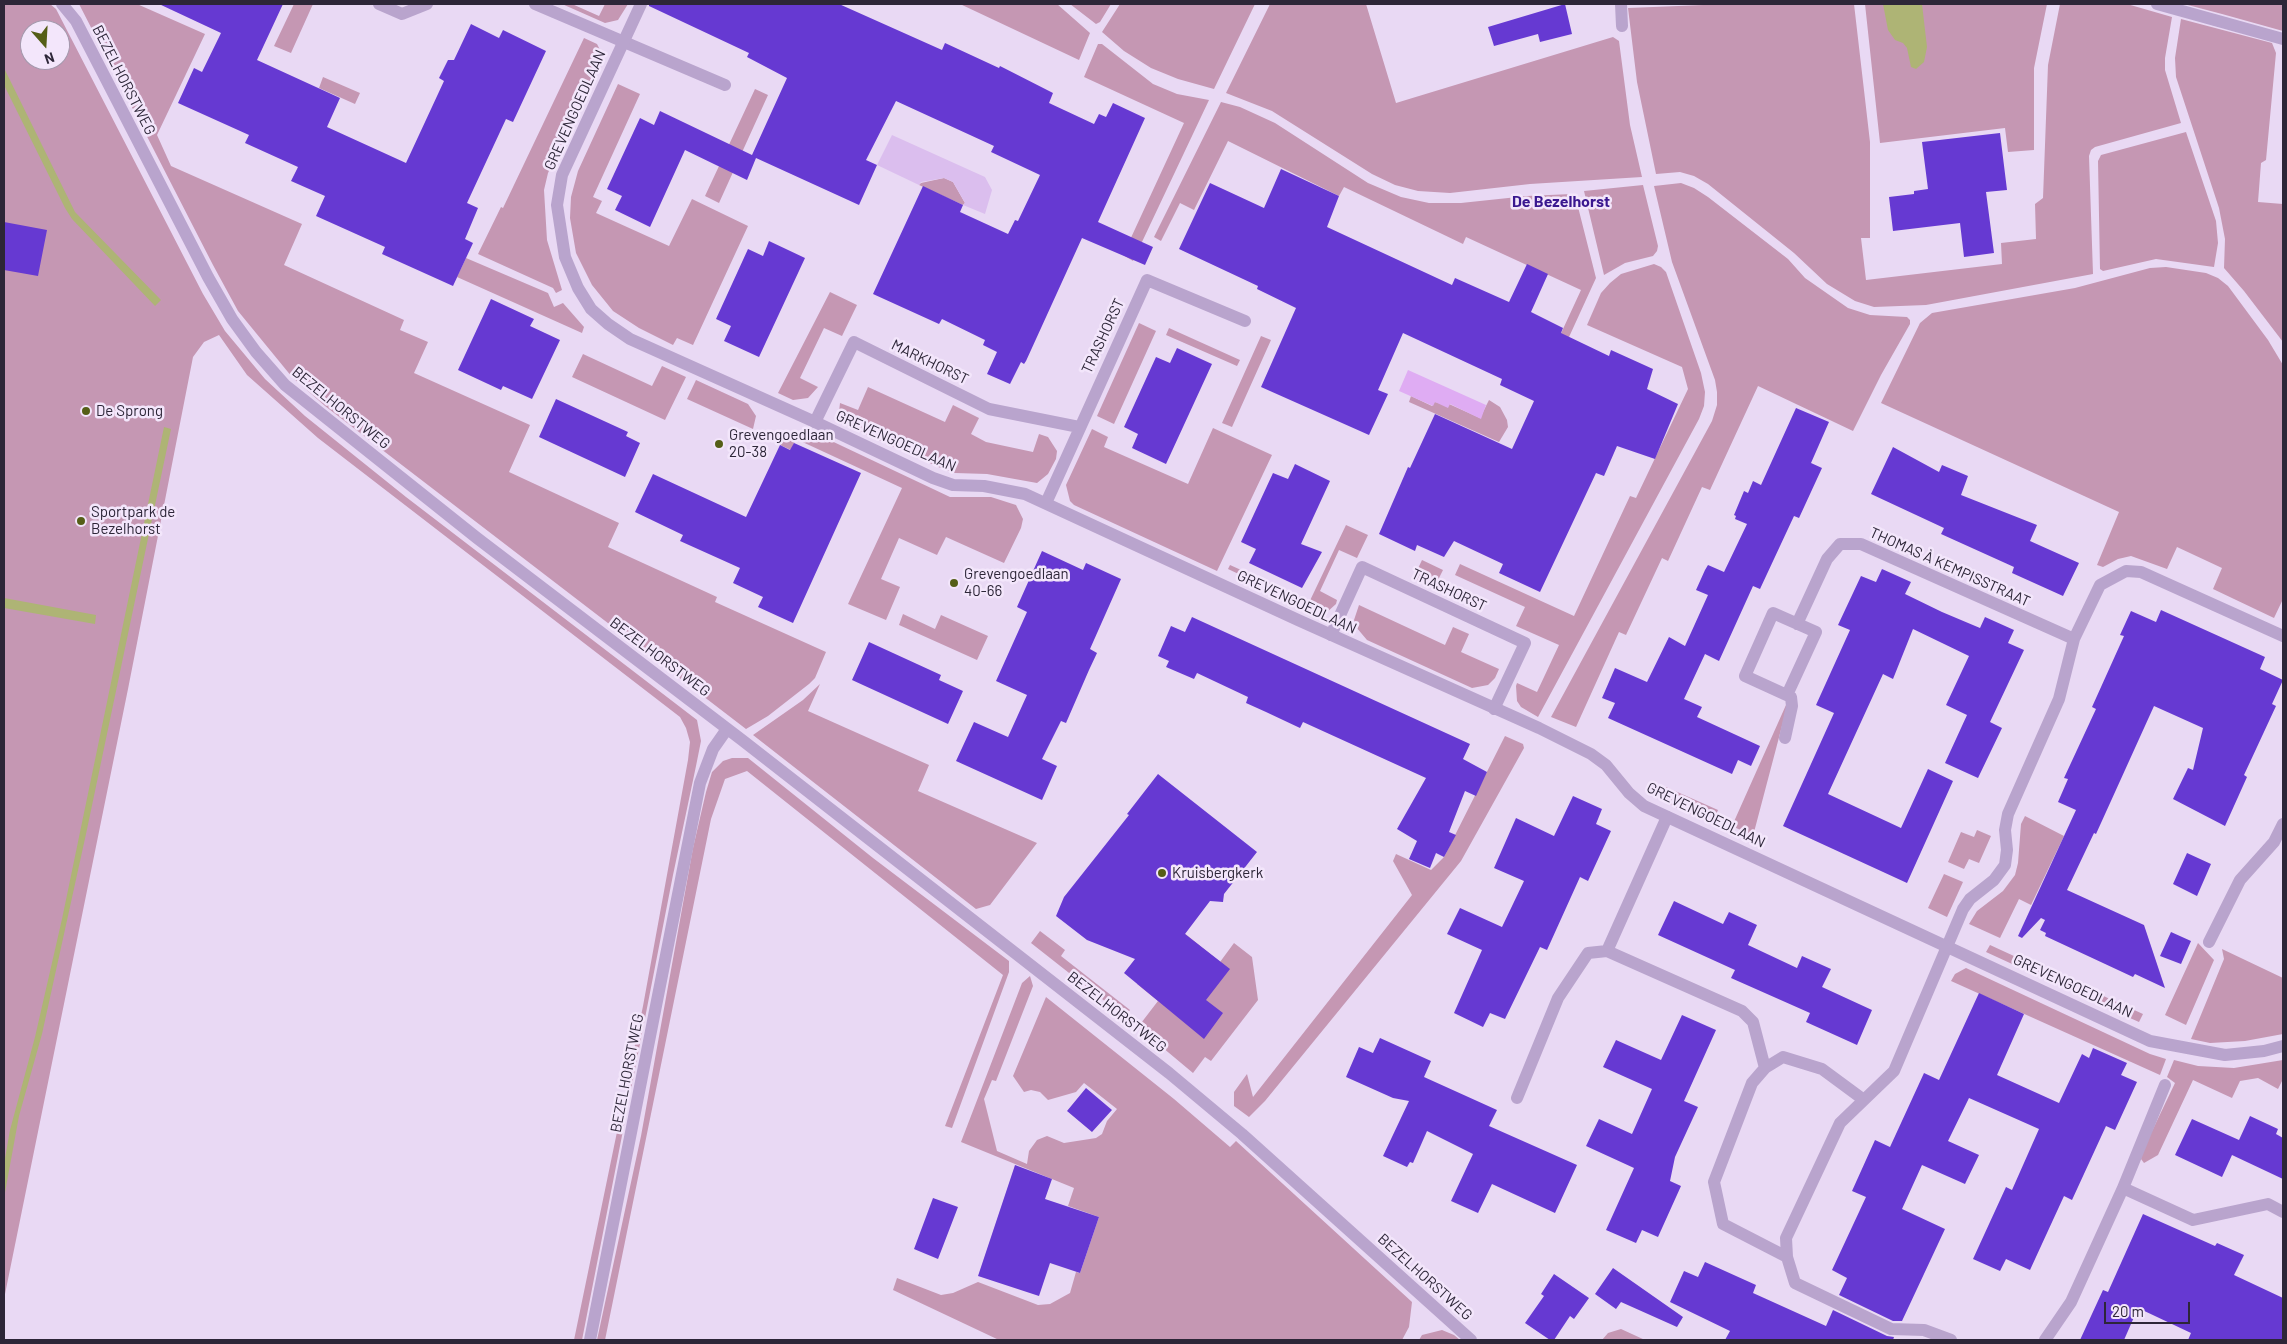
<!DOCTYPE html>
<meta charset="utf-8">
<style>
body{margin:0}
#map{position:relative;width:2287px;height:1344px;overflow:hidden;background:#e9d9f4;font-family:Barlow,sans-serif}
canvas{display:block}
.frame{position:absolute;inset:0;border:5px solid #2d2638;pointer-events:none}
.north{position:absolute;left:20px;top:20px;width:50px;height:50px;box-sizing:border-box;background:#f3e6fb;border:1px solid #a499ad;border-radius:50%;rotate:161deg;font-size:14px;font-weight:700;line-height:20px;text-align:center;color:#2d2638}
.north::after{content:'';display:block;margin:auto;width:18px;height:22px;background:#555e17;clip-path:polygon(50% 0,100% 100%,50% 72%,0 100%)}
.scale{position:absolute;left:2104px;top:1302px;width:86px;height:22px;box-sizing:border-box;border:2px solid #2d2638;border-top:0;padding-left:6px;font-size:15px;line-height:18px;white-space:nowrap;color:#2d2638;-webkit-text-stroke:4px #f3e6fb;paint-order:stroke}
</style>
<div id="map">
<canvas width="2287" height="1344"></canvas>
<div class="frame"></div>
<div class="north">N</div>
<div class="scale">20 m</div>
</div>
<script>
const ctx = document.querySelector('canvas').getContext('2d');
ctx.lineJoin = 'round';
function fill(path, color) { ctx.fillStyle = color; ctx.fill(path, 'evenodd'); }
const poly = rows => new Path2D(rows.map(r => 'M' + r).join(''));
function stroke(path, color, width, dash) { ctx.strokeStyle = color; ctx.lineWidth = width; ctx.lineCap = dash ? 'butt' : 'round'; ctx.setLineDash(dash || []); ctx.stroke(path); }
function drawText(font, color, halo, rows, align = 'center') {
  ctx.font = font + ' Barlow,sans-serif'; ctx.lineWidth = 5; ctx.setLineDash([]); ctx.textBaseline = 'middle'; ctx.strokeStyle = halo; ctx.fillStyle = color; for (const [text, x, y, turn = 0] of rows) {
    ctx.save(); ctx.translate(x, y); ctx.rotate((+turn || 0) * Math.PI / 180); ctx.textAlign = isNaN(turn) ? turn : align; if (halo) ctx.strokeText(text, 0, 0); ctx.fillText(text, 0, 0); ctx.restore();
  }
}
const green = poly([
 [4,4,50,4,56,9,203,294,225,331,265,379,305,416,406,497,697,720,701,741,696,766,673,875,582,1340,574,1340,643,1006,688,760,690,742,686,728,680,717,318,438,247,375,219,335,204,342,193,357,128,689,4,1299],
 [30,30,60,30,60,60,30,60],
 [79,4,137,4,205,34,157,135,171,166,302,224,284,265,404,320,400,330,428,342,414,373,530,425,509,472,619,523,608,547,717,597,715,602,826,652,815,678,809,684,768,716,746,729,325,406,292,377,238,311,213,265],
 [294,4,313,4,291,53,274,46],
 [562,4,572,4,599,16,605,4,628,4,618,20,605,23],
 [960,4,1057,4,1090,33,1079,60],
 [1070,4,1111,4,1100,22,1096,24],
 [1120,4,1255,4,1214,89,1178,79,1151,68,1124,51,1102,32],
 [1270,4,1366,4,1396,103,1613,37,1619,41,1630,125,1642,177,1530,184,1450,193,1418,191,1395,185,1372,174,1272,111,1226,93],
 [1728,4,1854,4,1870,142,1870,238,1861,238,1866,280,2002,264,2001,243,2036,239,2035,204,2043,198,2048,65,2060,4,2127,4,2172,17,2165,58,2165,70,2181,123,2095,147,2091,150,2089,156,2093,274,1926,305,1874,307,1855,301,1827,284,1794,253,1708,184,1694,176,1680,172,1656,174,1637,82,1628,8],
 [1865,4,2047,4,2034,68,2034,150,2008,152,2005,128,1880,143],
 [2184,4,2283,4,2283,31,2222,14],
 [2181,19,2272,43,2276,53,2266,160,2261,163,2258,202,2283,204,2283,342,2244,291,2224,268,2225,239,2219,208,2176,77,2175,58],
 [584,38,597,44,601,52,599,67,548,173,544,190,547,240,562,290,556,293,553,288,478,254,501,207,503,208],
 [1098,44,1102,44,1153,84,1177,94,1209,100,1133,261,1123,255,1184,123,1084,77],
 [323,77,360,93,355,104,319,88],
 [618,84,640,94,593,197,602,201,596,213,669,246,692,199,748,226,693,345,677,338,673,345,639,328,613,311,592,285,576,253,570,218,571,197,578,171],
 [755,89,768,95,719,203,705,196],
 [1221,102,1240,107,1275,123,1368,183,1401,197,1429,203,1461,203,1527,196,1572,194,1576,199,1596,278,1553,372,1545,368,1581,290,1466,237,1463,244,1344,187,1339,196,1228,141,1194,210,1180,203,1161,241,1154,237],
 [2186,132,2216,221,2218,243,2214,267,2156,259,2103,271,2100,269,2098,161,2101,155],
 [944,178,953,182,965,203,963,205,919,185,921,183],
 [1681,183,1694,188,1708,197,1788,259,1805,278,1848,308,1870,315,1907,317,1910,320,1910,324,1881,375,1853,431,1758,386,1710,490,1702,487,1668,561,1662,558,1626,635,1619,632,1576,727,1551,717,1712,421,1717,405,1717,392,1715,380,1672,262,1654,186],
 [1643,185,1658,246,1657,251,1653,256,1625,263,1604,275,1584,191],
 [466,258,548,293,554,307,563,303,584,327,582,333,457,277],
 [1654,264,1661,267,1666,272,1701,373,1705,392,1704,406,1699,419,1538,717,1521,707,1517,701,1516,686,1517,683,1537,692,1559,645,1516,626,1525,607,1455,575,1460,564,1574,616,1630,496,1636,498,1688,389,1682,367,1587,325,1601,293,1610,283,1621,274],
 [2166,267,2206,273,2218,278,2228,286,2268,340,2283,365,2283,599,2274,618,2213,589,2222,568,2177,547,2167,569,2131,556,2118,559,2103,567,2097,565,2119,512,1881,403,1920,323,1932,313,2075,288,2150,268],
 [830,292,857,305,842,336,824,328,800,378,818,387,808,398,793,400,778,393],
 [1139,323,1156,331,1114,424,1097,416],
 [1169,328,1240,360,1237,366,1166,335],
 [1261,336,1271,340,1232,427,1222,423],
 [583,354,652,386,662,366,686,377,665,420,572,377],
 [696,380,748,404,756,416,753,429,687,399],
 [868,387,945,422,953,405,979,418,971,434,986,442,1033,452,1039,434,1048,437,1057,451,1056,459,1048,474,1037,483,987,474,955,473,943,469,843,424,839,412,840,403,858,410],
 [1411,396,1432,406,1434,402,1449,404,1480,418,1489,400,1500,407,1507,420,1508,427,1499,442,1409,402],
 [804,428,950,497,991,497,1016,505,1023,519,1021,528,1004,563,946,537,937,555,899,538,881,579,900,587,886,620,848,604,902,488,796,439,791,450,780,445,784,438,791,433,801,433],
 [1213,428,1272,455,1217,571,1074,505,1070,501,1066,485,1092,429,1108,437,1104,447,1188,484],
 [1346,525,1368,535,1357,558,1339,550,1320,591,1337,600,1336,604,1326,613,1312,615,1305,611],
 [1422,560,1443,570,1434,588,1413,579],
 [1230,565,1303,598,1300,603,1228,569],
 [1359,605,1445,645,1453,627,1469,634,1461,652,1499,669,1495,678,1488,685,1472,688,1367,640,1356,627,1354,620],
 [903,614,935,629,941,615,988,636,977,660,899,625],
 [820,684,808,711,929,765,918,791,1037,843,990,905,976,909,753,735,803,700],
 [1786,705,1787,707,1753,836,1732,826],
 [1505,736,1523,744,1524,748,1461,861,1265,1101,1249,1117,1234,1106,1234,1092,1247,1074,1253,1097,1412,895,1393,861,1396,854,1431,870,1444,857],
 [732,758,748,758,873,858,1009,961,1009,972,952,1128,945,1126,1003,975,747,771,725,779,711,819,605,1340,597,1340,641,1136,693,848,706,792,712,772,723,761],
 [1666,787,1718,810,1712,824,1660,800],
 [2025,816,2064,836,2031,905,2019,899,2000,938,1969,924,1977,911,2003,891,2015,875,2018,863,2021,824],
 [1977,830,1991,836,1979,863,1969,859,1964,869,1948,862,1961,832,1974,837],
 [1944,874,1963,882,1947,917,1928,908],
 [1040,931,1065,950,1061,956,1130,1010,1125,1017,1031,943],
 [1183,932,1220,962,1234,943,1252,957,1258,1000,1211,1061,1205,1057,1193,1073,1138,1027,1158,1001,1137,984],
 [2198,943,2214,960,2186,1025,2165,1015],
 [1990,945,2064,979,2060,986,1986,952],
 [2222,949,2283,978,2283,1034,2245,1041,2210,1043,2191,1039,2224,959],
 [1966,968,2150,1054,2166,1059,2160,1075,1951,981,1955,974],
 [1030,976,1033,986,996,1081,992,1080,984,1099,997,1151,1027,1164,1029,1151,1037,1140,1047,1136,1064,1143,1096,1138,1102,1134,1107,1121,1117,1109,1084,1083,1076,1092,1048,1100,1040,1092,1031,1090,1024,1092,1013,1076,1046,997,1174,1099,1230,1147,1236,1141,1412,1302,1409,1327,1402,1340,999,1340,893,1290,897,1278,941,1295,953,1293,978,1282,1038,1305,1050,1304,1070,1293,1076,1272,1080,1273,1099,1217,1068,1206,1074,1188,961,1142,1022,983],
 [2099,994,2143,1014,2139,1022,2096,1003],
 [2174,1060,2198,1066,2234,1068,2283,1060,2283,1079,2278,1089,2258,1078,2240,1081,2232,1098,2193,1080,2158,1155,2144,1163,2141,1159,2142,1152,2175,1083,2167,1077],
 [1621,1329,1645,1340,1602,1340,1608,1333],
 [1442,1330,1454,1335,1460,1340,1419,1340,1422,1335]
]);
const sand = poly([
 [1408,370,1486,405,1481,419,1450,404,1448,408,1435,402,1433,406,1399,391]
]);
const plaza = poly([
 [892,135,985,177,992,190,985,214,963,205,965,203,953,182,944,178,921,182,919,185,877,165]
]);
const water = poly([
 [1883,4,1922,4,1927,47,1924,62,1916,69,1911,67,1907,48,1903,43,1895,40,1888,30],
 [4,68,75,212,161,300,155,306,72,219,65,208,4,85],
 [164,427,171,429,86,834,42,1034,19,1116,4,1198,4,1164,10,1130,35,1037,62,919],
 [4,598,96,615,95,624,4,608]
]);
const building = poly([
 [159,4,283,4,257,60,340,98,327,127,406,163,444,81,439,78,448,60,454,60,471,24,499,38,503,30,546,51,513,122,506,119,467,203,478,208,465,239,473,243,453,286,382,254,385,247,316,216,325,196,291,181,298,167,245,143,249,135,178,103,194,68,202,72,221,33],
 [649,4,839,4,942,50,945,43,999,68,1000,66,1053,93,1049,103,1094,124,1099,114,1106,117,1113,103,1145,118,1098,222,1153,247,1145,265,1082,238,1026,361,1024,364,1021,362,1010,384,987,374,997,352,983,345,985,340,942,319,939,324,873,294,923,186,963,205,960,212,1008,234,1015,220,1018,221,1040,175,991,152,994,146,896,101,866,160,877,165,859,205,756,158,747,180,685,150,650,227,615,210,622,196,607,189,640,118,654,125,660,111,752,155,787,78,747,57,749,53,649,6],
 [1565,4,1572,34,1540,42,1538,34,1494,46,1488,27],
 [2000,133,2007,190,1986,192,1994,253,1964,257,1960,223,1893,231,1889,197,1914,194,1914,191,1928,189,1922,142],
 [1281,169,1339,196,1327,227,1452,285,1455,278,1509,302,1527,264,1548,274,1531,312,1563,328,1561,333,1609,356,1611,350,1653,369,1647,389,1678,404,1655,459,1617,446,1604,476,1596,473,1540,592,1499,573,1503,564,1454,541,1444,557,1417,545,1415,551,1379,534,1408,467,1410,468,1435,414,1512,449,1534,401,1500,385,1502,379,1403,333,1378,390,1388,394,1369,435,1261,387,1296,308,1257,289,1258,286,1179,249,1210,183,1264,208],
 [4,222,47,230,38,276,4,270],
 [769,241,805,258,759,357,724,341,731,326,716,319,748,249,763,256],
 [491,299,534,319,530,326,560,340,532,399,503,386,501,390,458,370],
 [1177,348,1212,364,1166,464,1132,448,1138,434,1124,427,1156,357,1170,363],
 [556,399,628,432,626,436,640,443,625,477,539,437],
 [1796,408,1829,422,1811,463,1822,468,1799,518,1794,516,1760,589,1753,586,1719,661,1705,654,1684,699,1702,707,1697,717,1760,746,1751,766,1738,760,1732,774,1608,718,1615,703,1602,698,1615,668,1647,682,1669,637,1685,646,1708,595,1696,590,1705,570,1708,565,1724,572,1747,524,1735,519,1736,516,1734,515,1744,491,1748,493,1753,481,1761,485],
 [794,443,861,473,793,623,758,607,763,597,733,583,740,568,680,541,683,535,635,512,653,474,746,517,780,445,790,450],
 [1893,447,1939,472,1942,465,1968,476,1961,495,2037,525,2030,541,2079,563,2063,596,2012,573,2014,567,1941,534,1944,528,1871,494],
 [1295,464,1330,481,1301,544,1322,552,1302,588,1249,563,1256,549,1241,542,1273,473,1288,479],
 [1042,551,1083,570,1086,563,1121,579,1090,649,1097,653,1089,670,1066,723,1061,721,1042,759,1057,766,1042,800,956,761,974,722,1008,737,1027,695,996,681,1027,612,1017,607],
 [1882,569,1911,582,1905,594,1942,612,1980,628,1985,617,2014,630,2008,643,2024,650,1990,722,2002,728,1978,778,1945,763,1967,715,1946,705,1969,656,1913,629,1893,679,1883,674,1828,794,1901,828,1928,769,1953,781,1907,883,1783,826,1834,713,1816,705,1850,630,1838,625,1861,576,1876,582],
 [2161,610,2265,657,2260,669,2283,680,2272,704,2276,706,2244,775,2247,777,2225,826,2173,799,2188,768,2193,770,2203,728,2154,706,2096,834,2094,833,2067,890,2144,925,2165,988,2135,974,2133,977,2045,936,2046,933,2040,930,2045,920,2041,918,2022,938,2018,936,2076,810,2058,802,2068,779,2064,778,2096,709,2092,707,2124,636,2120,635,2131,611,2156,622],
 [1192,617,1470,744,1463,759,1487,772,1476,796,1465,791,1449,832,1456,835,1444,857,1436,853,1430,868,1409,859,1417,841,1397,829,1426,778,1303,722,1300,728,1266,712,1246,703,1248,697,1197,673,1194,679,1166,667,1169,661,1158,656,1171,626,1185,632],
 [869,642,941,675,939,680,963,691,948,724,852,680],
 [1158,774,1257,852,1224,894,1223,902,1210,901,1185,934,1230,969,1206,1000,1223,1013,1204,1039,1124,973,1135,959,1087,940,1056,916,1064,897,1129,815,1127,814],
 [1573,796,1602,809,1596,824,1611,831,1588,881,1580,877,1547,950,1540,947,1505,1019,1490,1013,1483,1027,1454,1013,1482,950,1447,934,1460,908,1502,927,1524,881,1494,868,1516,818,1554,836],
 [2187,853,2211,864,2197,896,2173,884],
 [1674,901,1723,924,1729,912,1757,925,1748,945,1797,968,1802,956,1831,969,1822,987,1872,1010,1857,1045,1806,1022,1810,1013,1731,978,1735,970,1658,935],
 [2171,932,2191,941,2181,964,2160,956],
 [1979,993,2024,1014,1997,1075,2059,1103,2082,1054,2089,1058,2093,1048,2127,1063,2121,1075,2137,1082,2115,1130,2106,1126,2072,1200,2064,1196,2030,1270,2006,1259,2000,1271,1973,1259,2006,1187,2012,1190,2039,1129,1969,1098,1948,1141,1979,1155,1965,1184,1922,1165,1902,1209,1945,1229,1902,1321,1893,1321,1839,1295,1847,1278,1832,1270,1866,1197,1852,1191,1875,1140,1890,1147,1924,1073,1939,1080],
 [1682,1015,1716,1030,1684,1101,1698,1107,1675,1157,1670,1181,1681,1186,1658,1237,1642,1230,1636,1243,1606,1230,1634,1168,1586,1146,1599,1119,1632,1134,1652,1089,1603,1067,1616,1040,1661,1060],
 [1380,1038,1431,1061,1424,1077,1497,1110,1489,1126,1577,1165,1555,1213,1492,1184,1478,1213,1451,1201,1473,1154,1427,1131,1413,1163,1410,1162,1407,1167,1383,1156,1409,1101,1393,1098,1346,1077,1359,1047,1373,1053],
 [1086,1088,1112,1110,1092,1132,1067,1111],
 [2250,1116,2278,1129,2276,1134,2283,1138,2283,1179,2232,1155,2222,1177,2175,1155,2192,1119,2239,1140],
 [1015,1165,1052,1179,1045,1199,1099,1217,1080,1273,1050,1263,1039,1296,978,1276],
 [933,1198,958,1207,938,1259,914,1249],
 [2143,1214,2215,1246,2217,1243,2244,1255,2234,1275,2283,1298,2283,1340,2188,1340,2191,1333,2138,1308,2124,1340,2080,1340,2103,1290,2108,1292],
 [1705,1262,1756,1285,1753,1293,1826,1326,1833,1310,1887,1336,1894,1337,1893,1340,1725,1340,1730,1331,1670,1302,1684,1271,1698,1277],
 [1613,1268,1683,1317,1677,1327,1621,1302,1616,1309,1595,1294],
 [1554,1274,1589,1298,1574,1319,1570,1316,1554,1340,1550,1340,1525,1323,1544,1296,1541,1294]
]);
const minor = poly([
 [62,4,76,21,208,277,232,319,256,352,285,385,477,538,742,740,1169,1073,1242,1134,1471,1340],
 [379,4,402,14,427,4],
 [535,4,725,85],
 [1621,4,1622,26],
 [2157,4,2283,39],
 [815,422,854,342,989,409,1079,427],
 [1046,503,1147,280,1245,321],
 [1797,624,1827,559,1840,544,1861,544,2074,639],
 [1331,635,1362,567,1525,643,1494,709],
 [1785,738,1792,706,1791,697,1745,676,1773,613,1816,632,1787,695],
 [1667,817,1607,951,1742,1011,1753,1022,1765,1068,1752,1083,1714,1182,1723,1224,1787,1257,1795,1283,1891,1329,1924,1330,1951,1340],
 [2209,942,2240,880,2274,842,2283,824],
 [1765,1068,1783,1057,1822,1069,1864,1100],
 [2165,1085,2123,1188,2193,1220,2268,1204,2283,1212],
 [1517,1098,1558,998,1588,953,1607,951],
 [1787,1257,1786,1238,1840,1123,1894,1071,1963,909,1970,899,1994,880,2005,865,2007,850,2005,830,2008,814,2059,699,2074,639,2100,585,2126,571,2141,572,2283,636],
 [590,1340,700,783,713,749,727,729],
 [2045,1340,2071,1302,2123,1188]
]);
const tertiary = poly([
 [641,4,562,175,557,205,565,257,578,288,591,309,608,324,630,339,815,422,933,478,953,485,984,486,1025,494,1298,620,1539,728,1591,754,1606,765,1629,793,1644,806,2150,1041,2225,1055,2264,1051,2283,1046]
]);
const markers = [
 [86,411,5,"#555e17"],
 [719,444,5,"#555e17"],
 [81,521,5,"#555e17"],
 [954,583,5,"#555e17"],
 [1162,873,5,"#555e17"]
];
const streetNames = [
 ["BEZELHORSTWEG",124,80,63],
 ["GREVENGOEDLAAN",575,110,-66],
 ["TRASHORST",1103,336,-65],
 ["MARKHORST",930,362,26],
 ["BEZELHORSTWEG",341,408,39],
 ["GREVENGOEDLAAN",896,441,24],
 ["THOMAS À KEMPISSTRAAT",1950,567,24],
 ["TRASHORST",1449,590,25],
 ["GREVENGOEDLAAN",1297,602,25],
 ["BEZELHORSTWEG",660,657,37],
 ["GREVENGOEDLAAN",1706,815,26],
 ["GREVENGOEDLAAN",2073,986,25],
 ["BEZELHORSTWEG",1117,1012,38],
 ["BEZELHORSTWEG",627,1073,-79],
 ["BEZELHORSTWEG",1425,1277,42]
];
const poiNames = [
 ["De Sprong",96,411],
 ["Grevengoedlaan",729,435],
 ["20-38",729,452],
 ["Sportpark de",91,512],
 ["Bezelhorst",91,529],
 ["Grevengoedlaan",964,574],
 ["40-66",964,591],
 ["Kruisbergkerk",1172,873]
];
const neighbourhoodNames = [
 ["De Bezelhorst",1561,202]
];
fill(green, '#c597b3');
fill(sand, '#dfacf3');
fill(plaza, '#dbbeee');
fill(water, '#aeb475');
fill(building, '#6639d2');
stroke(minor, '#b9a4cd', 12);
stroke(tertiary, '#b9a4cd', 12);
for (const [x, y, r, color] of markers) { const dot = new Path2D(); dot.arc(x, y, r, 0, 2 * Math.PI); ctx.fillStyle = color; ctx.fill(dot); stroke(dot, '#f3e6fb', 2); }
drawText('15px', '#2d2638', '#f3e6fb', streetNames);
drawText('15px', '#2d2638', '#f3e6fb', poiNames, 'left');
drawText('bold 16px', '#3a178f', '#f3e6fb', neighbourhoodNames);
</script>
